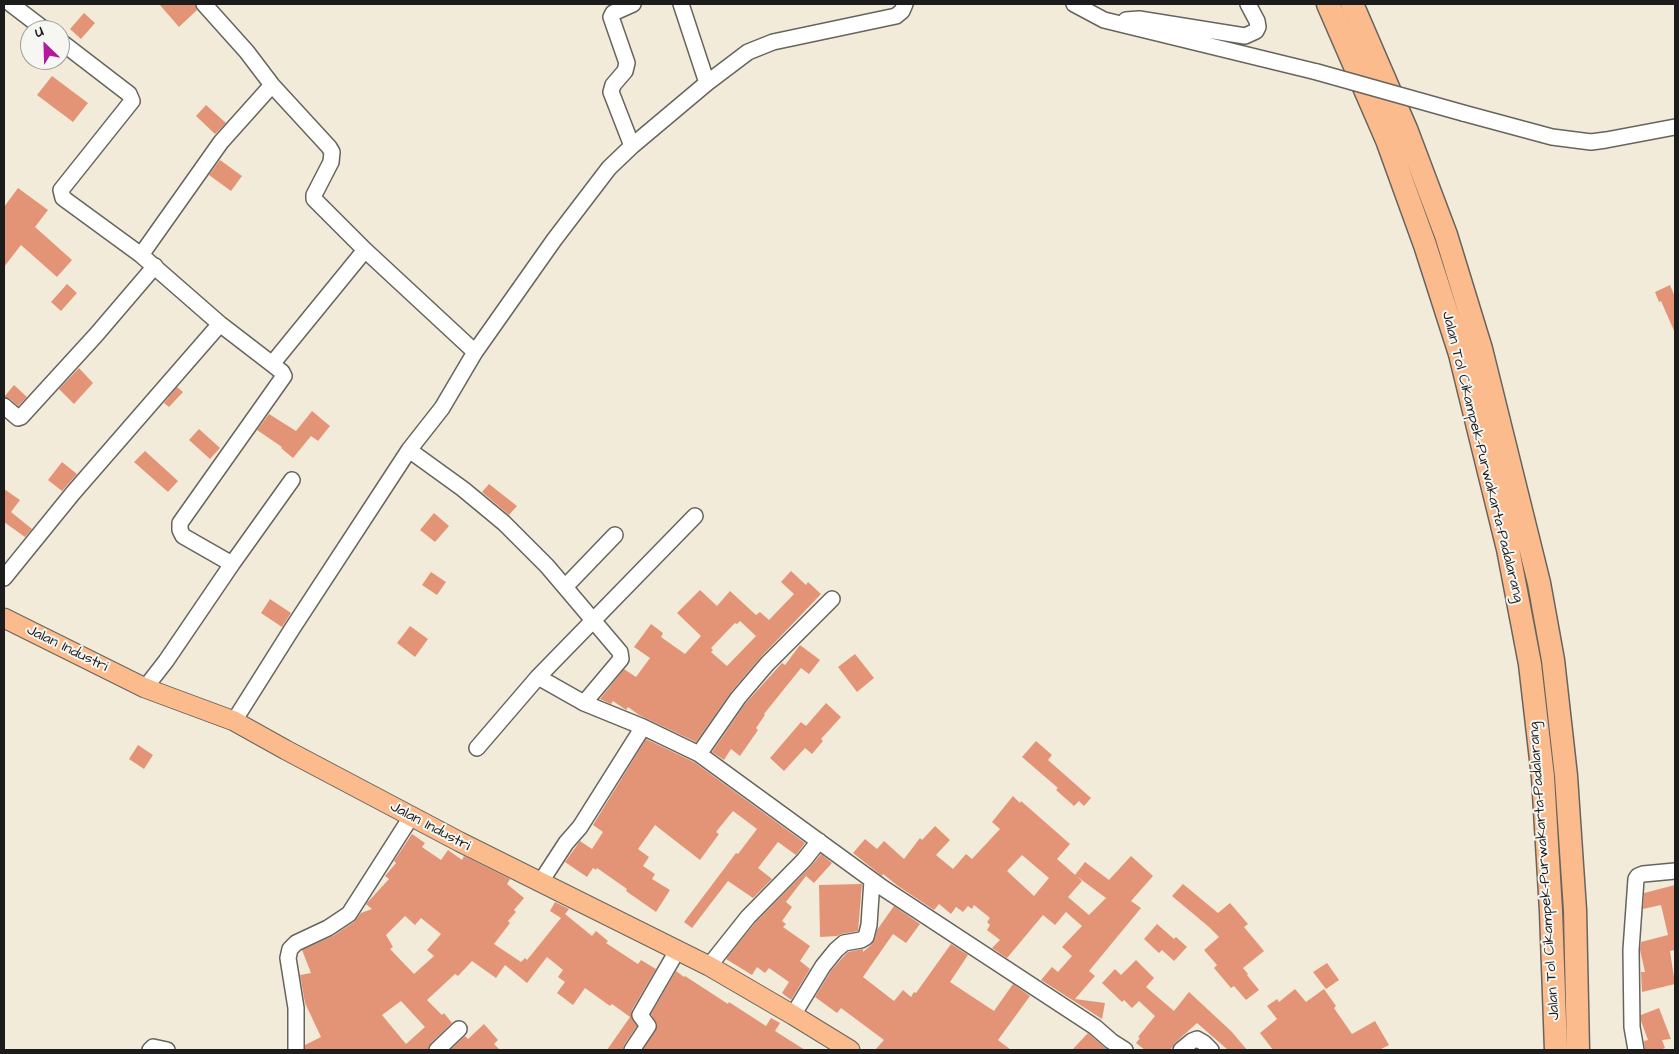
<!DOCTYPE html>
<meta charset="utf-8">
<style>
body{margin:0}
#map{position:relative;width:1679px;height:1054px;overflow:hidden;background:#f2ebd9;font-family:"Architects Daughter",sans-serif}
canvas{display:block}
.frame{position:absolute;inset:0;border:5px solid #1c1c1c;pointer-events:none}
.north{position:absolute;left:20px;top:20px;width:50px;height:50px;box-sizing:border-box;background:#f6f6f2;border:1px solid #9f9f9c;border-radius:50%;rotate:336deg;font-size:14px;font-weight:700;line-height:20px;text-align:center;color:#1c1c1c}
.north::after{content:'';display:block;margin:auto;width:18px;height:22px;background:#b5179e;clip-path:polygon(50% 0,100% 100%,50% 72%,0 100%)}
</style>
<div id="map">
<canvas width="1679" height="1054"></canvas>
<div class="frame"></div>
<div class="north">U</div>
</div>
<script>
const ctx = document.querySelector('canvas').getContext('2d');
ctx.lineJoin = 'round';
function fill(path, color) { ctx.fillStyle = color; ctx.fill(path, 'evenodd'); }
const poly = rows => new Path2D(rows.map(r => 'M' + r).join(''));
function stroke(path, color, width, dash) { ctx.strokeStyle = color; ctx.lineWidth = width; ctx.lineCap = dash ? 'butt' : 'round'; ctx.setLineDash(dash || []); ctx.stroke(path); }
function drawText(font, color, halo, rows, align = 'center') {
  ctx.font = font + ' "Architects Daughter",sans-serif'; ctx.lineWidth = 4; ctx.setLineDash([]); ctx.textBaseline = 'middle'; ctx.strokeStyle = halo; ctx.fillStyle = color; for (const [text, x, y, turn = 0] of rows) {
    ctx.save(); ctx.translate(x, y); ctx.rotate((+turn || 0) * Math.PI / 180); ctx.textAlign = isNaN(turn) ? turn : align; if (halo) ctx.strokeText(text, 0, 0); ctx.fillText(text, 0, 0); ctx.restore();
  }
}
const building = poly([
 [159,4,195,4,197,10,179,27],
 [84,13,95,23,81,39,70,29],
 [52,76,88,103,73,122,37,95],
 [206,105,226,123,215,134,196,116],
 [220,160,242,176,231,191,209,175],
 [18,188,48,210,35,227,72,260,57,277,21,245,4,267,4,207],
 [67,284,77,293,61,311,51,302],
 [1670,285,1675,297,1675,333,1661,301,1659,302,1655,292],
 [79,368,93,383,74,404,59,389],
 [14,385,27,397,18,406,10,399,4,397],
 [177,387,183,392,169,407,164,403],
 [312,411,330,426,318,441,311,436,293,458,281,448,282,447,257,430,269,414,296,431],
 [199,429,220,448,210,459,189,440],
 [145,451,178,481,168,492,134,462],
 [62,462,77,474,62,491,48,480],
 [489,484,517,506,509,515,482,492],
 [4,489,20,500,11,512,32,529,25,537,4,522],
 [434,513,449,526,435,542,420,530],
 [791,571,806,585,808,582,821,594,760,658,731,692,696,742,639,715,628,707,626,710,613,701,611,704,600,699,624,669,636,677,650,658,634,647,651,624,663,633,661,637,685,654,701,636,677,613,700,590,717,606,730,591,756,615,760,612,769,620,794,594,781,582],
 [740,621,756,636,727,666,711,652,713,650,711,648,735,623,737,624],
 [431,572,446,582,437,595,422,585],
 [270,599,291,613,282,627,261,613],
 [410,626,428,639,415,657,397,643],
 [800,645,820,660,809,674,801,668,764,714,765,715,756,728,758,730,740,756,731,749,724,760,712,752,745,704,782,663,785,665],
 [855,654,874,678,857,692,838,667],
 [826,703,841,717,821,739,823,741,812,754,805,748,784,771,770,758,801,722,806,726],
 [646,739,694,762,805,843,796,855,778,842,758,868,772,879,753,898,728,881,692,928,684,922,736,853,738,854,757,829,733,811,716,832,719,834,700,860,655,825,638,849,649,857,643,866,655,874,652,879,670,890,656,912,626,891,627,889,597,868,596,870,593,868,587,877,565,862,580,841,592,849,603,832,593,825],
 [1036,741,1052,755,1048,760,1091,798,1084,806,1079,801,1074,806,1056,790,1058,788,1022,757],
 [138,745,153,755,144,769,129,759],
 [1013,796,1020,803,1021,801,1070,844,1057,859,1082,881,1068,897,1089,915,1106,898,1075,875,1085,862,1109,880,1131,856,1153,876,1131,901,1141,908,1089,971,1095,976,1075,999,1105,1003,1102,1019,1041,980,1052,967,1058,972,1072,956,1062,947,1082,926,1066,912,1055,925,1043,915,1007,958,992,948,1000,940,987,930,990,925,987,922,990,918,974,905,972,909,968,906,963,912,956,907,951,914,939,904,934,910,898,886,883,874,882,876,853,853,865,839,877,849,884,841,904,859,920,838,922,840,935,826,950,840,936,855,953,869,966,854,972,859,1000,829,992,822],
 [1022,855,1049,878,1034,896,1007,871],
 [412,834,425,843,422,847,441,860,448,850,462,860,464,856,510,879,507,884,524,898,514,910,516,912,508,921,510,923,494,944,521,962,525,958,527,960,561,918,550,911,555,902,569,909,565,914,592,936,596,931,608,941,606,943,638,964,641,960,656,969,632,1010,631,1016,637,1026,624,1045,623,1050,607,1050,630,1017,612,1004,610,1006,585,988,573,1005,557,993,565,982,558,977,563,970,547,957,527,983,505,965,496,978,472,961,458,976,455,974,427,1000,442,1015,444,1013,452,1023,431,1043,428,1050,305,1050,305,1045,321,1037,305,1003,300,975,311,973,302,950,333,936,354,922,361,913,372,909,366,904,389,879,385,876,396,863,394,861],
 [405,916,415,925,421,918,441,934,427,950,434,956,414,974,390,949,393,947,386,935],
 [401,1001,425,1027,406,1044,382,1015],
 [821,854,832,863,814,883,806,876,786,902,792,907,782,921,786,924,783,927,810,946,800,961,810,969,791,1000,782,993,789,982,769,968,765,973,757,967,752,975,726,959,755,923,811,866],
 [862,884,858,931,842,934,837,936,820,937,819,885],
 [1183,884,1218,913,1230,903,1248,924,1244,927,1264,951,1243,968,1248,974,1247,975,1259,990,1246,1000,1234,986,1231,988,1214,968,1217,965,1204,950,1219,937,1209,927,1172,896],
 [1675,885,1675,950,1670,951,1675,984,1642,992,1641,972,1645,972,1640,950,1641,942,1668,935,1661,905,1643,909,1644,893],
 [894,906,920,924,906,943,893,934,863,977,894,1001,903,990,911,997,914,992,916,993,951,944,968,955,950,982,994,1011,1013,984,1030,996,998,1040,1011,1050,875,1050,884,1040,841,1008,837,1013,815,997,831,971,843,957,848,952,863,949,863,952,871,945,875,939,877,930],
 [1157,924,1174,939,1176,937,1187,947,1174,961,1162,950,1159,953,1144,939],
 [1136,960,1154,978,1146,987,1174,1011,1189,992,1232,1032,1247,1050,1228,1050,1197,1023,1175,1043,1170,1050,1145,1050,1136,1043,1140,1038,1138,1037,1155,1016,1139,1001,1132,1008,1124,1000,1122,1002,1102,983,1115,969,1121,975],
 [1327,963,1339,980,1326,989,1313,972],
 [676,971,684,977,685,976,728,1004,729,1002,766,1026,771,1018,780,1023,775,1031,805,1050,643,1050,657,1026,651,1014],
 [1295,989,1306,1002,1324,989,1336,1006,1334,1008,1352,1034,1375,1021,1389,1045,1379,1050,1273,1050,1260,1033,1277,1019,1267,1006,1277,999,1279,1002],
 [1659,1008,1671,1039,1662,1040,1665,1048,1660,1050,1645,1050,1644,1041,1648,1040,1641,1021,1641,1015],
 [484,1024,498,1040,494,1044,500,1050,450,1050,465,1036,468,1039],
 [1088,1033,1105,1048,1108,1050,1072,1050]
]);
const minor = poly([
 [11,4,45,30],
 [204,4,247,52,272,85,329,147,332,152,331,162,314,195,314,199,365,250,475,352],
 [681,4,707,83],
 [1074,4,1104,20,1317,72],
 [1126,20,1139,19,1245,36,1256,31,1258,27,1257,21,1248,4],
 [60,41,129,94,132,101,61,190,63,198,141,255,220,324,272,364,282,372,284,376,180,523,180,530,183,536,232,564,166,661,145,688],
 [1463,113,1552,137,1591,142,1606,140,1675,127],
 [632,146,611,92,613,85,625,71,627,63,611,17,613,13,633,4],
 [141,255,221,142,272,85],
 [272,364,365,250],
 [4,406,18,418,21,417,96,335,155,266],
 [409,450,463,489,504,523,547,566,620,652,621,659,584,703],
 [232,564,292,480],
 [4,578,73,493,220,324],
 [565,587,615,535],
 [538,677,584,703,643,727,699,754,883,888,1095,1027,1111,1041,1125,1050],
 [234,721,292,629,409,450,442,408,475,352,554,240,609,168,632,146,707,83,748,52,773,42,896,16,902,11,905,4],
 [477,748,538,677,695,516],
 [699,754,738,698,767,664,832,599],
 [540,883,566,843,580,827,643,727],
 [709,966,748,917,804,860,819,841],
 [793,1015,823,966,836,950,844,943,861,940,866,937,869,925,872,880],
 [150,1050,153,1047,167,1050],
 [296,1050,296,1008,288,958,290,949,296,943,328,928,349,914,411,817],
 [437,1050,459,1029],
 [632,1050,648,1026,640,1015,677,951],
 [1181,1050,1192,1041,1197,1039,1204,1043,1211,1050],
 [1636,1050,1632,1027,1631,950,1636,879,1638,876,1643,874,1675,871]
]);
const major = poly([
 [4,618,145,688,234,721,286,750,460,842,709,966,793,1015,850,1050]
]);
const highway = poly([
 [1328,4,1387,140,1425,245,1460,354,1508,549,1530,664,1543,777,1551,911,1556,1050],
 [1352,4,1406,129,1446,235,1481,349,1539,583,1553,660,1566,776,1575,910,1578,1050]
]);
const minorBridge = poly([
 [1317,72,1463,113]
]);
const streetNames = [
 ["Jalan Tol Cikampek–Purwakarta–Padalarang",1482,457,76],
 ["Jalan Industri",67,649,26],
 ["Jalan Industri",430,827,28],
 ["Jalan Tol Cikampek–Purwakarta–Padalarang",1545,871,-94]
];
fill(building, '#e49476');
stroke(minor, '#67645e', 18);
stroke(major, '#67645e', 21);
stroke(highway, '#67645e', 25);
stroke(minor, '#fff', 15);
stroke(major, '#fbbb8c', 19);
stroke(highway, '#fbbb8c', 22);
stroke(minorBridge, '#67645e', 18, []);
stroke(minorBridge, '#fff', 15);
drawText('15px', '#1c1c1c', '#f6f6f2', streetNames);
</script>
